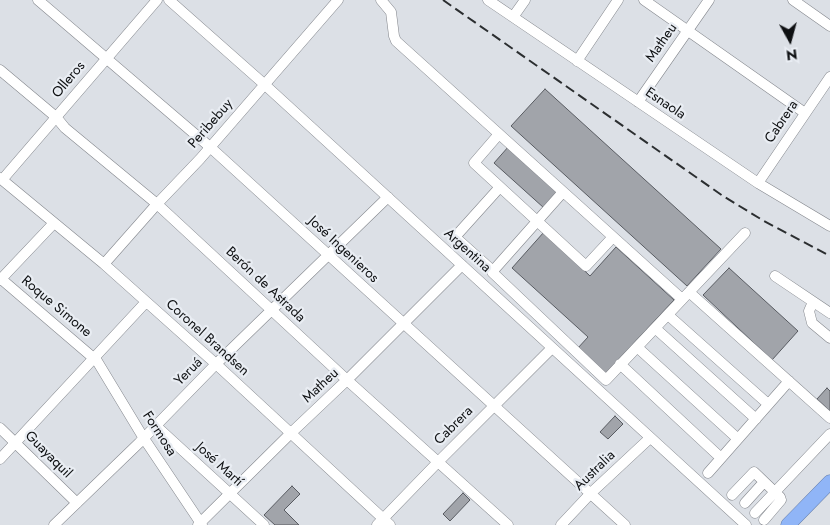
<!DOCTYPE html>
<meta charset="utf-8">
<style>
body{margin:0}
#map{position:relative;width:830px;height:525px;overflow:hidden;background:#dce0e6;font-family:Jost,sans-serif}
canvas{display:block}
.north{position:absolute;left:765px;top:15px;width:50px;height:50px;-webkit-text-stroke:4px #e9edf3;paint-order:stroke;rotate:173deg;font-size:14px;font-weight:700;line-height:20px;text-align:center;color:#0e1012}
.north::after{content:'';display:block;margin:auto;width:18px;height:22px;background:#0e1012;clip-path:polygon(50% 0,100% 100%,50% 72%,0 100%)}
</style>
<div id="map">
<canvas width="830" height="525"></canvas>
<div class="north">N</div>
</div>
<script>
const ctx = document.querySelector('canvas').getContext('2d');
ctx.lineJoin = 'round';
function fill(path, color) { ctx.fillStyle = color; ctx.fill(path, 'evenodd'); }
const poly = rows => new Path2D(rows.map(r => 'M' + r).join(''));
function stroke(path, color, width, dash) { ctx.strokeStyle = color; ctx.lineWidth = width; ctx.lineCap = dash ? 'butt' : 'round'; ctx.setLineDash(dash || []); ctx.stroke(path); }
function drawText(font, color, halo, rows, align = 'center') {
  ctx.font = font + ' Jost,sans-serif'; ctx.lineWidth = 4.5; ctx.setLineDash([]); ctx.textBaseline = 'middle'; ctx.strokeStyle = halo; ctx.fillStyle = color; for (const [text, x, y, turn = 0] of rows) {
    ctx.save(); ctx.translate(x, y); ctx.rotate((+turn || 0) * Math.PI / 180); ctx.textAlign = isNaN(turn) ? turn : align; if (halo) ctx.strokeText(text, 0, 0); ctx.fillText(text, 0, 0); ctx.restore();
  }
}
const building = poly([
 [545,89,721,249,687,286,511,126,545,89],
 [509,146,559,192,544,208,494,163,509,146],
 [544,232,590,276,616,247,674,300,605,374,577,349,588,337,512,268,544,232],
 [729,268,798,331,772,360,703,295,729,268],
 [827,388,830,391,830,411,817,399,827,388],
 [615,416,623,424,608,439,600,432,615,416],
 [292,486,300,494,284,510,299,525,275,525,264,515,292,486],
 [463,493,470,500,450,521,443,514,463,493]
]);
const minor = poly([
 [38,0,210,147,625,525],
 [169,0,264,84,746,525],
 [381,0,391,12,394,36,396,41,682,299],
 [488,0,758,183,830,226],
 [644,0,805,113],
 [793,0,830,26],
 [513,17,525,0],
 [577,61,618,0],
 [0,70,56,117,65,128,157,204,347,380,508,525],
 [638,102,709,0],
 [499,134,474,163,586,266,613,237],
 [0,178,104,264,216,364,390,525],
 [2,180,157,0],
 [758,183,830,77],
 [563,192,492,272,606,380,745,233],
 [104,264,157,204,200,159,338,0],
 [493,271,455,237,500,187],
 [775,276,830,313],
 [0,278,97,361,143,437,202,525],
 [0,280,54,223],
 [689,292,830,418],
 [813,302,809,311,812,323,830,338],
 [668,315,768,404],
 [655,328,756,419],
 [637,347,738,439],
 [620,364,721,458],
 [155,425,264,525],
 [0,428,77,503],
 [0,459,146,302],
 [708,473,789,381],
 [732,495,754,472,780,497,781,500,764,520],
 [745,503,764,482],
 [755,513,830,434],
 [54,525,139,443,216,364,388,197],
 [198,525,291,433,347,380,462,265],
 [377,525,438,462,552,348],
 [561,525,591,493,650,438]
]);
const highway = poly([
 [788,525,830,482]
]);
const rail = poly([
 [443,0,723,196,764,221,830,256]
]);
const streetNames = [
 ["Matheu",662,43,-55],
 ["Olleros",69,80,-50],
 ["Esnaola",665,104,34],
 ["Cabrera",782,122,-56],
 ["Peribebuy",211,124,-49],
 ["José Ingenieros",343,250,43],
 ["Argentina",467,251,42],
 ["Berón de Astrada",265,285,43],
 ["Roque Simone",56,307,40],
 ["Coronel Brandsen",207,338,42],
 ["Yeruá",189,372,-45],
 ["Matheu",321,386,-43],
 ["Cabrera",454,426,-45],
 ["Formosa",159,434,57],
 ["Guayaquil",48,455,45],
 ["José Martí",219,465,42],
 ["Australia",595,471,-44]
];
fill(building, '#a1a4aa');
stroke(building, '#585b61', 1);
stroke(minor, '#83868c', 11);
stroke(highway, '#627ba7', 15);
stroke(minor, '#fff', 10);
stroke(highway, '#90b5f7', 14);
stroke(rail, '#2b2e30', 2, [10, 5]);
drawText('14px', '#0e1012', '#e9edf3', streetNames);
</script>
